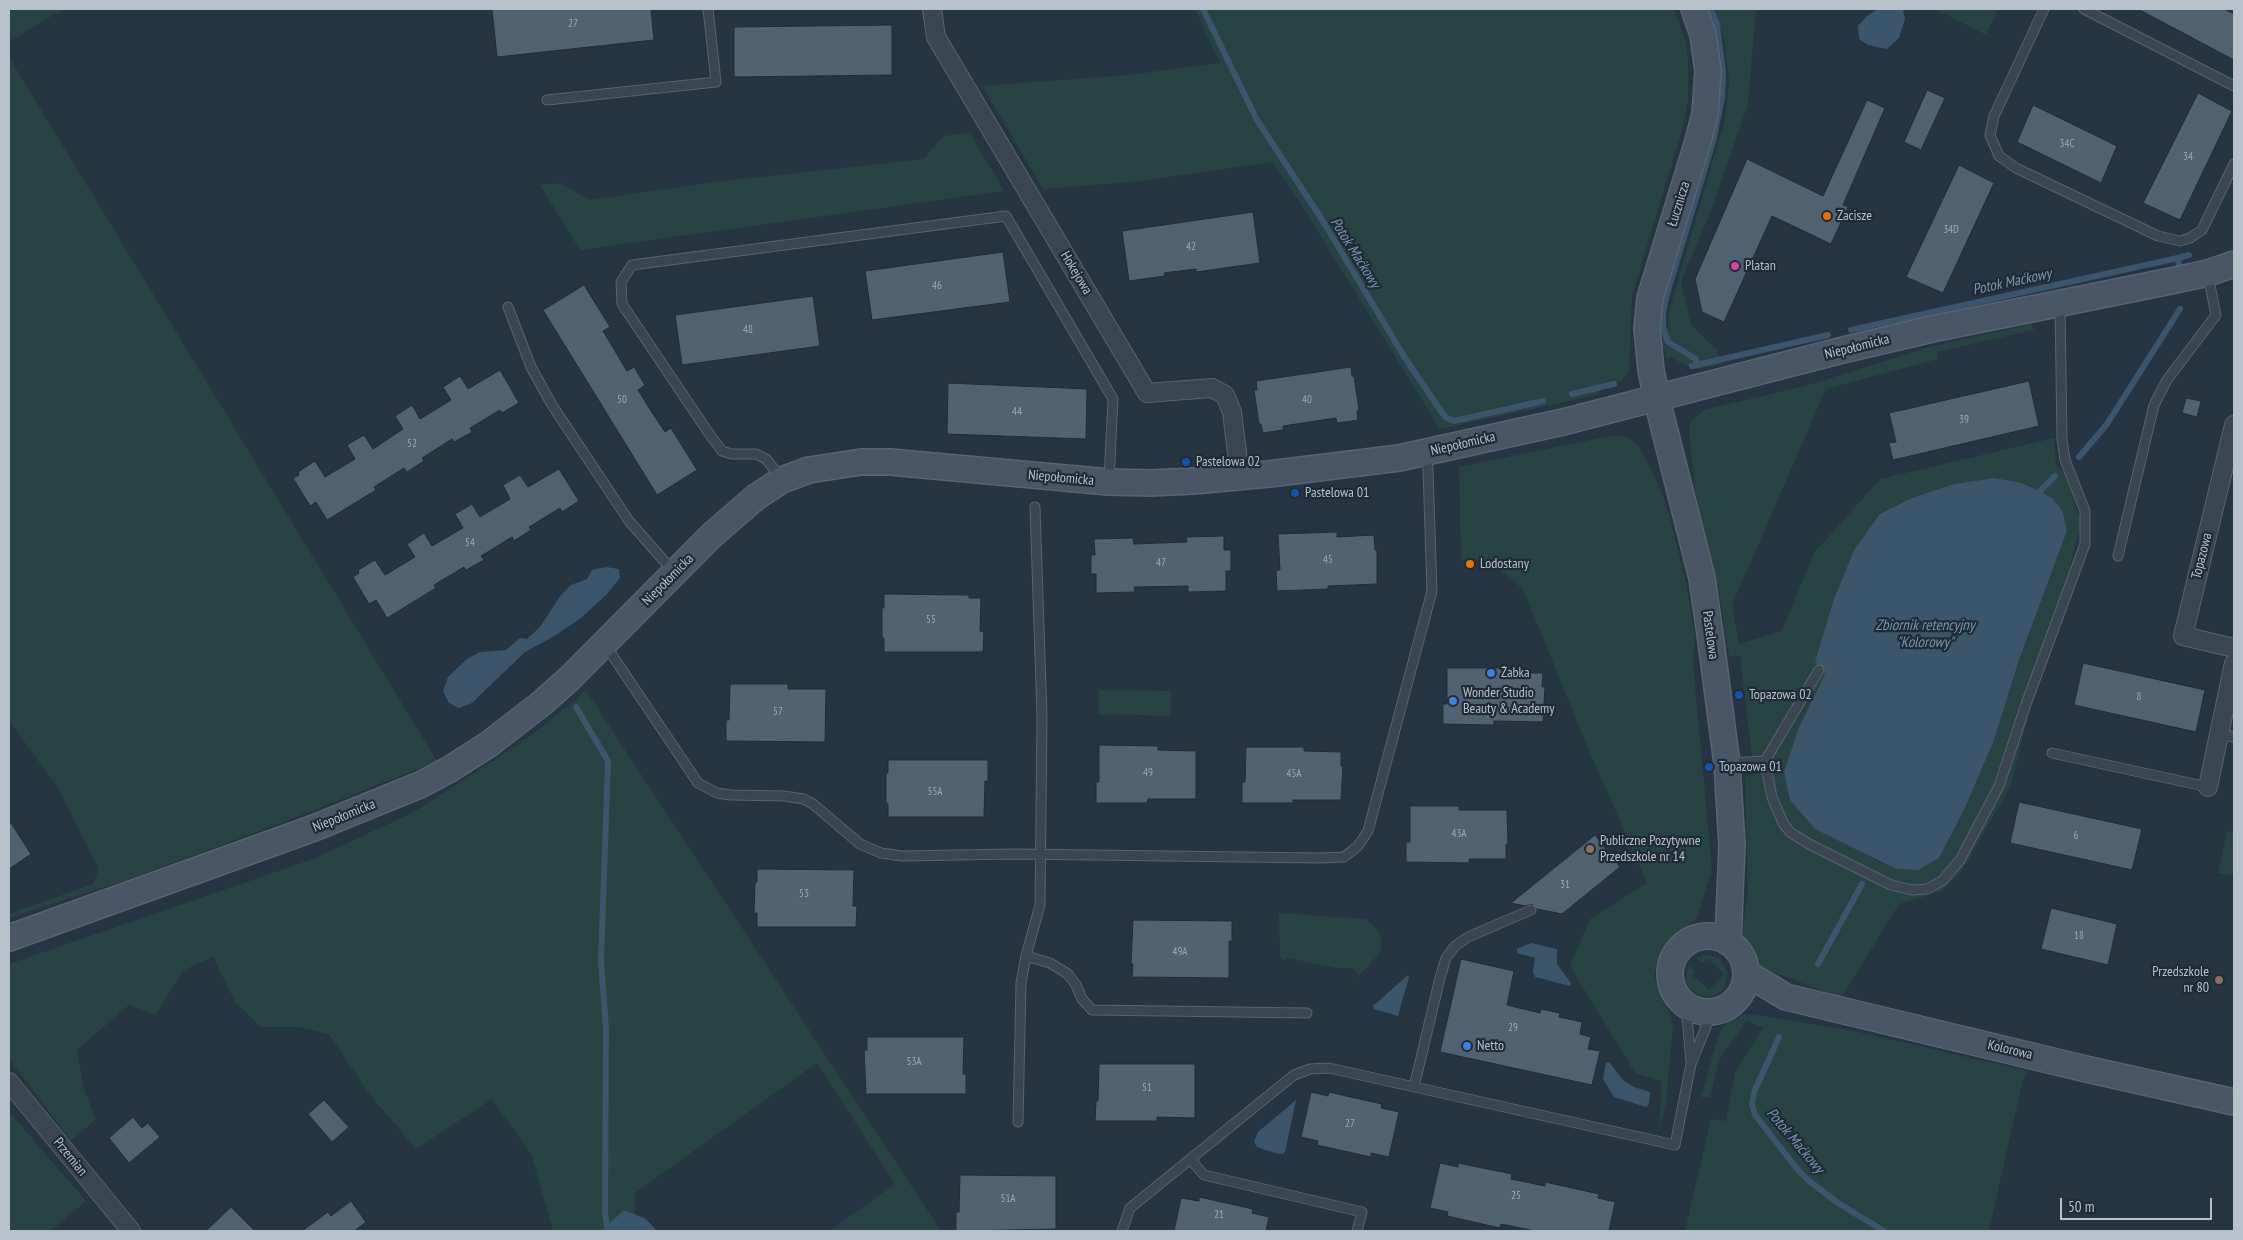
<!DOCTYPE html>
<meta charset="utf-8">
<style>
body{margin:0}
#map{position:relative;width:2243px;height:1240px;overflow:hidden;background:#263542;font-family:"PT Sans Narrow",sans-serif}
canvas{display:block}
.frame{position:absolute;inset:0;border:10px solid #b7c1cc;pointer-events:none}
.scale{position:absolute;left:2060px;top:1198px;width:152px;height:22px;box-sizing:border-box;border:2px solid #b7c1cc;border-top:0;padding-left:6px;font-size:15px;line-height:18px;white-space:nowrap;color:#b7c1cc;-webkit-text-stroke:4px #1f2c37;paint-order:stroke}
</style>
<div id="map">
<canvas width="2243" height="1240"></canvas>
<div class="frame"></div>
<div class="scale">50 m</div>
</div>
<script>
const ctx = document.querySelector('canvas').getContext('2d');
ctx.lineJoin = 'round';
function fill(path, color) { ctx.fillStyle = color; ctx.fill(path, 'evenodd'); }
const poly = rows => new Path2D(rows.map(r => 'M' + r).join(''));
function stroke(path, color, width, dash) { ctx.strokeStyle = color; ctx.lineWidth = width; ctx.lineCap = dash ? 'butt' : 'round'; ctx.setLineDash(dash || []); ctx.stroke(path); }
function drawText(font, color, halo, rows, align = 'center') {
  ctx.font = font + ' "PT Sans Narrow",sans-serif'; ctx.lineWidth = 4.5; ctx.setLineDash([]); ctx.textBaseline = 'middle'; ctx.strokeStyle = halo; ctx.fillStyle = color; for (const [text, x, y, turn = 0] of rows) {
    ctx.save(); ctx.translate(x, y); ctx.rotate((+turn || 0) * Math.PI / 180); ctx.textAlign = isNaN(turn) ? turn : align; if (halo) ctx.strokeText(text, 0, 0); ctx.fillText(text, 0, 0); ctx.restore();
  }
}
const green = poly([
 [9,9,63,9,9,42],
 [1195,9,1674,9,1686,42,1688,57,1688,100,1681,134,1632,296,1629,371,1622,381,1599,390,1597,395,1440,429,1294,193,1272,162,1141,181,1043,189,982,86,1128,75,1220,63],
 [1715,9,1756,9,1748,104,1711,211,1681,281,1691,325,1717,350,1723,364,1696,369,1679,363,1672,356,1667,359,1660,338,1659,329,1668,327,1671,304,1725,119,1729,81,1724,38],
 [1935,9,1998,9,1986,35],
 [9,57,437,761,287,821,135,877,9,918,9,914,93,884,99,869,59,789,9,721],
 [970,133,1004,191,580,250,540,185,561,183,589,200,714,182,924,159,943,136],
 [2032,324,2034,330,1937,352,1938,359,1826,389,1732,605,1739,644,1782,631,1814,553,1880,479,2054,438,2056,464,2066,476,2081,523,2066,583,2027,691,2034,693,2011,785,1962,871,1942,891,1899,904,1842,997,1823,991,1765,969,1756,962,1744,938,1742,929,1748,895,1745,776,1754,774,1740,655,1729,657,1718,586,1695,490,1689,429,1692,420,1704,410,1812,384,1929,347],
 [1994,478,2063,512,2067,531,2019,660,1993,743,1963,812,1939,858,1918,870,1896,869,1875,860,1784,772,1799,727,1825,674,1880,514,1912,498,1954,484],
 [1615,435,1626,437,1635,442,1646,459,1661,491,1670,517,1686,583,1695,635,1693,663,1712,869,1697,918,1667,942,1659,956,1654,975,1659,993,1671,1017,1673,1027,1666,1102,1660,1129,1661,1081,1635,1073,1570,966,1590,919,1647,883,1585,741,1523,589,1492,564,1473,558,1461,561,1459,467],
 [585,689,941,1231,829,1231,895,1184,817,1063,635,1193,635,1215,624,1210,601,1231,553,1231,531,1154,492,1099,416,1149,370,1095,329,1034,299,1027,261,1027,235,1002,213,957,184,970,155,1015,129,1005,77,1050,84,1089,96,1119,71,1141,9,1059,9,964,313,859,412,813,522,742,577,699],
 [1099,690,1171,691,1171,716,1098,714],
 [2227,831,2234,832,2234,876,2218,873],
 [1279,913,1365,919,1374,926,1379,933,1382,942,1380,953,1357,978,1357,974,1352,968,1336,968,1288,958,1284,961,1280,958],
 [1703,955,1710,955,1720,959,1727,972,1725,986,1721,992,1711,996,1697,994,1689,987,1686,980,1689,965,1695,971,1692,975,1709,990,1724,974,1707,958,1702,963,1696,958],
 [1744,1015,1756,1015,1854,1031,2028,1071,2023,1079,1989,1231,1685,1231,1711,1119,1726,1121,1735,1072,1763,1028,1747,1020,1719,1060,1710,1098,1701,1097,1720,1031,1727,1023],
 [12,1115,86,1201,51,1231,9,1231,9,1118]
]);
const water = poly([
 [1878,9,1903,9,1905,19,1899,38,1887,49,1868,45,1859,39,1858,26,1867,16],
 [1994,478,2021,483,2040,491,2053,499,2063,512,2067,531,2019,660,1993,743,1963,812,1939,858,1918,870,1896,869,1815,829,1790,800,1784,772,1799,727,1825,674,1815,662,1834,599,1854,550,1880,514,1912,498,1954,484],
 [606,567,619,569,620,578,606,595,581,618,556,635,525,652,472,703,459,708,449,703,443,691,448,677,467,659,480,652,506,650,520,638,527,639,540,627,561,595,571,585,587,579,592,570],
 [1531,943,1557,949,1557,964,1571,983,1570,986,1535,977,1533,972,1535,958,1517,953,1517,949],
 [1408,975,1409,977,1398,1016,1374,1009,1373,1006],
 [1609,1062,1623,1080,1634,1087,1650,1092,1649,1104,1646,1107,1614,1097,1603,1079,1606,1063],
 [1296,1100,1285,1152,1283,1154,1275,1153,1257,1147,1254,1142,1258,1132],
 [624,1210,646,1219,657,1231,601,1231]
]);
const stream = poly([
 [1203,9,1257,120,1321,218,1405,358,1445,417,1454,421,1543,401],
 [2179,265,2178,258,2189,255],
 [1851,330,2178,258],
 [1697,365,1696,359,1668,342,1663,328,1663,314,1667,294,1713,142,1722,98,1723,73,1717,24,1711,9],
 [1692,366,1828,335],
 [1572,394,1614,384],
 [2079,457,2107,424,2180,309],
 [2040,491,2055,476],
 [576,707,608,761,601,961,606,1029,605,1214,607,1226],
 [1818,964,1862,884],
 [1779,1037,1754,1092,1752,1104,1755,1115,1798,1170,1809,1181,1838,1203,1884,1231]
]);
const building = poly([
 [492,9,651,9,654,40,497,57,492,9],
 [2138,9,2224,9,2234,14,2234,60,2138,9],
 [892,25,892,75,734,77,734,27,892,25],
 [1927,90,1945,98,1921,150,1904,142,1927,90],
 [2198,93,2232,111,2180,220,2143,203,2198,93],
 [1867,100,1885,108,1843,205,1848,207,1831,244,1772,216,1724,322,1702,312,1695,279,1747,159,1823,196,1867,100],
 [2033,105,2117,146,2101,183,2017,142,2033,105],
 [1959,165,1994,183,1943,293,1906,277,1959,165],
 [1253,212,1260,263,1196,272,1196,269,1164,273,1165,276,1129,281,1122,231,1253,212],
 [1003,252,1010,302,872,320,865,271,1003,252],
 [584,285,610,327,603,331,627,371,634,367,645,385,638,390,651,411,665,432,671,428,697,470,657,495,543,310,584,285],
 [813,296,820,346,682,365,675,315,813,296],
 [1351,367,1352,376,1354,376,1359,410,1357,411,1358,420,1337,423,1336,418,1283,426,1283,430,1263,433,1261,424,1259,424,1254,390,1257,390,1256,381,1351,367],
 [500,370,519,403,502,413,500,410,470,428,472,432,454,442,452,439,422,458,424,461,407,472,404,468,374,487,376,490,327,520,316,502,310,506,293,478,299,475,298,472,315,461,325,477,355,459,347,445,364,435,373,449,403,429,395,416,412,405,420,419,451,400,443,387,460,376,468,389,500,370],
 [2029,381,2039,426,1893,460,1889,443,1896,442,1889,413,2029,381],
 [948,383,1087,389,1086,439,947,434,948,383],
 [2186,398,2201,401,2197,417,2182,413,2186,398],
 [559,469,579,501,562,512,560,508,529,527,531,530,514,541,512,537,481,556,484,560,466,570,464,567,434,585,436,588,387,618,376,600,369,604,353,577,359,573,358,570,375,560,385,575,415,557,407,544,424,533,432,546,463,528,455,514,472,504,480,517,510,499,503,485,520,475,528,487,559,469],
 [1337,532,1337,537,1374,535,1375,550,1377,550,1377,584,1328,586,1328,589,1277,591,1276,570,1280,570,1278,534,1337,532],
 [1224,536,1224,550,1231,550,1231,571,1226,571,1226,591,1188,592,1188,586,1134,587,1135,592,1096,593,1096,574,1091,574,1091,555,1095,555,1094,539,1133,538,1134,544,1187,542,1186,537,1224,536],
 [884,594,969,595,969,598,981,598,980,631,984,632,983,652,884,652,884,638,882,638,882,608,884,608,884,594],
 [2083,663,2205,690,2196,732,2074,705,2083,663],
 [1447,668,1506,668,1506,673,1543,673,1542,687,1545,687,1543,722,1494,721,1494,725,1443,724,1443,704,1447,704,1447,668],
 [730,684,788,684,788,689,826,689,825,742,726,741,726,720,729,720,730,684],
 [1099,745,1158,746,1158,750,1196,751,1196,799,1148,799,1147,803,1096,803,1096,782,1099,782,1099,745],
 [1246,747,1304,747,1304,751,1341,752,1341,766,1343,766,1341,800,1293,800,1293,803,1242,803,1242,782,1245,782,1246,747],
 [888,760,988,760,988,781,985,781,984,817,888,817,888,804,886,803,886,773,888,773,888,760],
 [2019,802,2142,829,2132,870,2010,843,2019,802],
 [1410,806,1459,806,1459,810,1507,810,1508,844,1506,844,1506,859,1469,859,1469,863,1406,862,1406,842,1410,842,1410,806],
 [9,820,31,854,9,869,9,820],
 [1595,835,1620,867,1562,914,1537,909,1532,904,1525,906,1511,903,1595,835],
 [757,869,854,870,853,906,857,906,856,927,757,927,757,913,754,913,755,882,757,882,757,869],
 [2051,908,2117,924,2108,965,2041,949,2051,908],
 [1133,920,1232,921,1232,941,1229,941,1229,978,1132,977,1133,964,1131,964,1133,920],
 [1461,959,1514,971,1507,1005,1540,1013,1541,1009,1560,1013,1559,1017,1582,1022,1580,1034,1591,1037,1588,1049,1600,1051,1592,1085,1440,1052,1461,959],
 [867,1037,964,1037,963,1074,966,1074,966,1094,866,1094,864,1050,867,1050,867,1037],
 [1099,1064,1195,1064,1195,1118,1157,1117,1157,1121,1095,1121,1096,1101,1098,1101,1099,1064],
 [1311,1092,1328,1096,1329,1092,1346,1096,1382,1104,1381,1108,1399,1112,1389,1157,1371,1153,1371,1157,1317,1145,1318,1141,1301,1137,1311,1092],
 [324,1100,349,1127,332,1142,308,1114,324,1100],
 [133,1117,142,1128,148,1123,160,1137,129,1163,109,1138,133,1117],
 [1440,1163,1458,1167,1458,1163,1512,1174,1511,1179,1545,1186,1545,1182,1599,1194,1598,1198,1615,1202,1609,1231,1535,1231,1501,1224,1500,1228,1447,1216,1448,1212,1430,1208,1440,1163],
 [960,1175,1056,1176,1056,1229,956,1231,956,1212,959,1212,960,1175],
 [1199,1197,1253,1209,1252,1213,1269,1217,1266,1231,1174,1231,1181,1198,1199,1201,1199,1197],
 [351,1201,366,1222,354,1231,302,1231,328,1212,331,1216,351,1201],
 [231,1207,255,1231,206,1231,231,1207]
]);
const lane = poly([
 [2044,9,1994,116,1990,135,1999,156,2016,168,2158,236,2180,241,2190,238,2202,230,2234,164],
 [2084,9,2234,86],
 [547,100,716,82,708,9],
 [508,307,531,367,552,405,629,521,673,571],
 [781,478,766,459,756,454,732,454,722,451,710,435,622,304,621,282,632,265,1006,216,1113,399,1109,480],
 [2118,556,2154,405,2167,380,2216,315,2208,275],
 [606,646,698,783,717,793,730,795,784,796,804,799,813,804,860,844,881,853,902,856,1015,854,1320,858,1344,857,1358,846,1368,831,1432,591,1428,469,1425,453],
 [1819,670,1765,761,1772,797,1783,823,1790,832,1809,844,1891,885,1912,890,1927,889,1942,881,1960,860,1999,786,2025,707,2085,544,2085,511,2065,460,2062,439,2060,305],
 [2220,734,2234,737],
 [2052,753,2208,787],
 [1730,763,1765,761],
 [1026,956,1050,963,1068,974,1076,985,1082,999,1092,1010,1307,1013],
 [1686,1005,1691,1062],
 [1414,1087,1440,978,1446,958,1455,946,1468,937,1531,910],
 [1018,1122,1021,983,1026,956,1040,905,1042,717,1035,507],
 [1190,1159,1204,1175,1362,1212,1357,1231],
 [1122,1231,1130,1208,1294,1075,1310,1069,1329,1068,1675,1145,1691,1064,1712,1012]
]);
const street = poly([
 [932,9,936,37,1147,393,1212,388,1225,395,1232,412,1240,477],
 [2234,425,2183,636,2234,648],
 [2208,787,2234,663],
 [9,1082,131,1231]
]);
const secondary = poly([
 [1694,9,1703,35,1708,71,1705,114,1698,141,1650,298,1647,329,1651,370,1657,400,1702,578,1710,634,1727,764,1732,845,1728,942],
 '1670 974a38 38 0 1 1 76 0a38 38 0 1 1-76 0Z',
 [9,938,314,828,420,785,450,769,489,744,542,703,570,678,711,536,756,497,782,480,809,470,861,462,890,462,1109,482,1150,483,1193,481,1269,474,1399,458,1563,422,1843,350,1932,329,2166,282,2208,273,2234,264],
 [1746,973,1786,997,2086,1069,2234,1102]
]);
const markers = [
 [1827,216,5,"#e8710a"],
 [1735,266,5,"#d1479c"],
 [1186,462,5,"#1a4fb4"],
 [1295,493,5,"#1a4fb4"],
 [1470,564,5,"#e8710a"],
 [1491,673,5,"#3f7fe0"],
 [1739,695,5,"#1a4fb4"],
 [1453,701,5,"#3f7fe0"],
 [1709,767,5,"#1a4fb4"],
 [1590,849,5,"#8d6e63"],
 [2219,980,5,"#8d6e63"],
 [1467,1046,5,"#3f7fe0"]
];
const numberNames = [
 ["27",573,24],
 ["34C",2067,144],
 ["34",2188,157],
 ["34D",1951,230],
 ["42",1191,247],
 ["46",937,286],
 ["48",748,330],
 ["50",622,400],
 ["40",1307,400],
 ["44",1017,412],
 ["39",1964,420],
 ["52",412,444],
 ["54",470,543],
 ["45",1328,560],
 ["47",1161,563],
 ["55",931,620],
 ["8",2139,697],
 ["57",778,712],
 ["49",1148,773],
 ["45A",1294,774],
 ["55A",935,792],
 ["43A",1459,834],
 ["6",2076,836],
 ["31",1565,885],
 ["53",804,894],
 ["18",2079,936],
 ["49A",1180,952],
 ["29",1513,1028],
 ["53A",914,1062],
 ["51",1147,1088],
 ["27",1350,1124],
 ["25",1516,1196],
 ["51A",1008,1199],
 ["21",1219,1215]
];
const streetNames = [
 ["Łucznicza",1679,204,-73],
 ["Hokejowa",1076,273,59],
 ["Niepołomicka",1857,347,-14],
 ["Niepołomicka",1463,444,-13],
 ["Niepołomicka",1061,478,5],
 ["Topazowa",2202,556,-76],
 ["Niepołomicka",668,580,-45],
 ["Pastelowa",1710,635,82],
 ["Niepołomicka",344,816,-22],
 ["Kolorowa",2010,1050,13],
 ["Przemian",70,1157,51]
];
const poiNames = [
 ["Zacisze",1837,216],
 ["Platan",1745,266],
 ["Pastelowa 02",1196,462],
 ["Pastelowa 01",1305,493],
 ["Lodostany",1480,564],
 ["Żabka",1501,673],
 ["Wonder Studio",1463,693],
 ["Beauty & Academy",1463,709],
 ["Topazowa 02",1749,695],
 ["Topazowa 01",1719,767],
 ["Publiczne Pozytywne",1600,841],
 ["Przedszkole nr 14",1600,857],
 ["Przedszkole",2209,972,"right"],
 ["nr 80",2209,988,"right"],
 ["Netto",1477,1046]
];
const waterNames = [
 ["Potok Maćkowy",1355,253,58],
 ["Potok Maćkowy",2012,282,-12],
 ["Zbiornik retencyjny",1925,626],
 ["\"Kolorowy\"",1925,643],
 ["Potok Maćkowy",1795,1141,50]
];
fill(green, '#284343');
fill(water, '#3b556b');
stroke(stream, '#3b556b', 6);
fill(building, '#516270');
stroke(building, '#212e39', 1);
stroke(lane, '#58646f', 11);
stroke(street, '#58646f', 20);
stroke(secondary, '#58646f', 28);
stroke(lane, '#3a4752', 9);
stroke(street, '#3a4752', 18);
stroke(secondary, '#485665', 25);
for (const [x, y, r, color] of markers) { const dot = new Path2D(); dot.arc(x, y, r, 0, 2 * Math.PI); ctx.fillStyle = color; ctx.fill(dot); stroke(dot, '#1f2c37', 2); }
drawText('11px', '#9ea9b5', null, numberNames);
drawText('14px', '#b7c1cc', '#1f2c37', streetNames);
drawText('14px', '#b7c1cc', '#1f2c37', poiNames, 'left');
drawText('italic 15px', '#7796af', '#1f2c37', waterNames);
</script>
